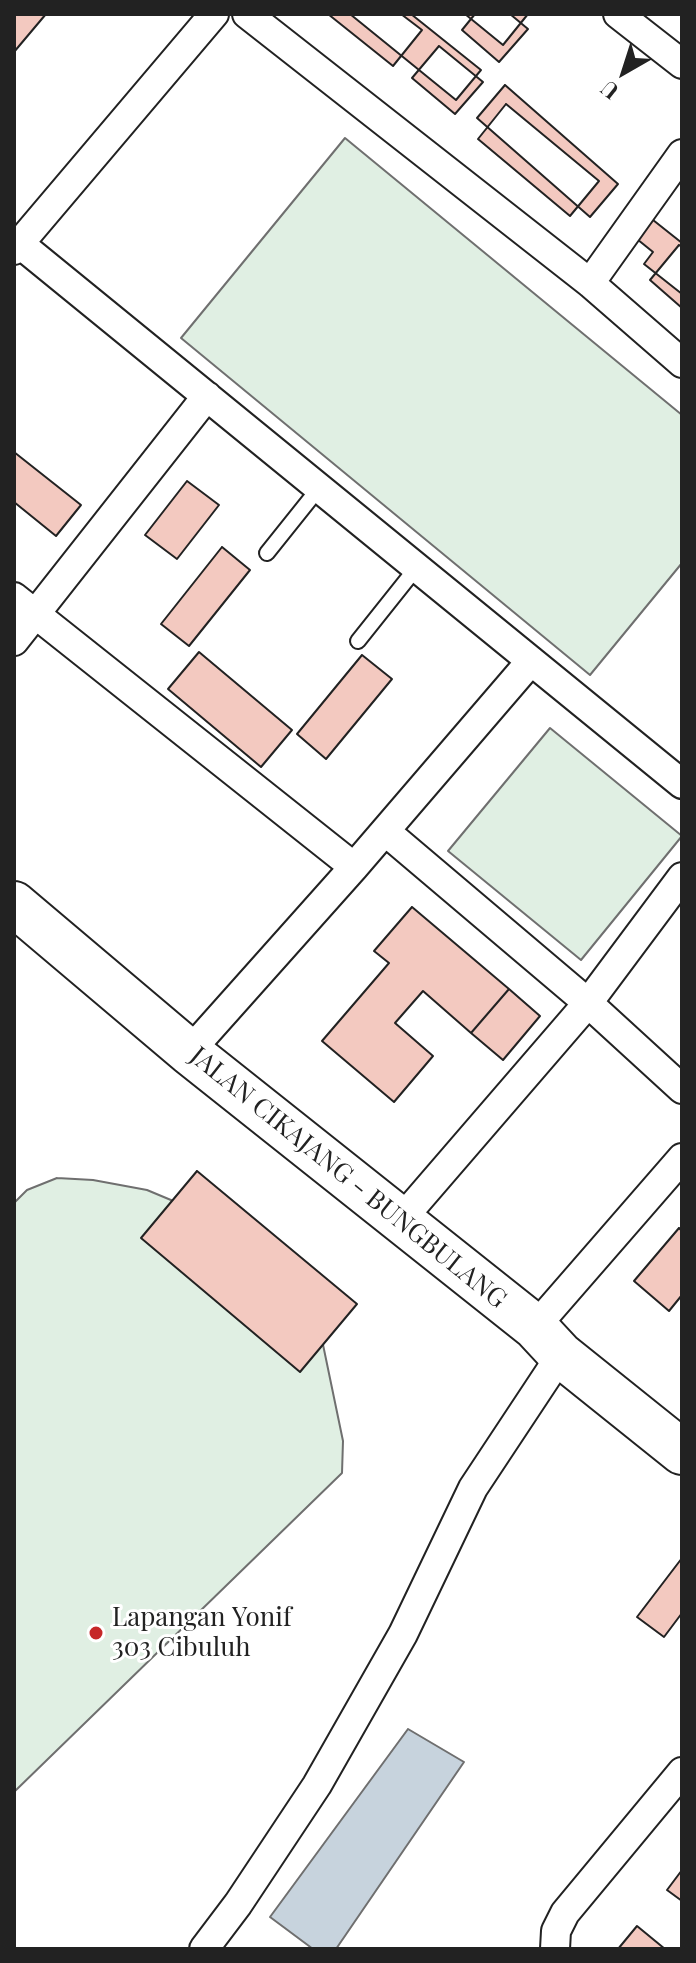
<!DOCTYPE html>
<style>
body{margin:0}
#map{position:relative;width:696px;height:1963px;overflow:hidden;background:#fff;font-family:"Playfair Display",serif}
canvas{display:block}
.frame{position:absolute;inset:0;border:16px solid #222;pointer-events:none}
.north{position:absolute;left:584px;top:32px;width:80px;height:80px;-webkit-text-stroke:6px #fff;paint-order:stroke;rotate:219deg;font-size:22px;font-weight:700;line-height:32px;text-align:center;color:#222}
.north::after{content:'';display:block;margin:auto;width:28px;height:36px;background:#222;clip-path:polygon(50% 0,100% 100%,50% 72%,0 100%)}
</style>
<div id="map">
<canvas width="696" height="1963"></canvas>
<div class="frame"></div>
<div class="north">U</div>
</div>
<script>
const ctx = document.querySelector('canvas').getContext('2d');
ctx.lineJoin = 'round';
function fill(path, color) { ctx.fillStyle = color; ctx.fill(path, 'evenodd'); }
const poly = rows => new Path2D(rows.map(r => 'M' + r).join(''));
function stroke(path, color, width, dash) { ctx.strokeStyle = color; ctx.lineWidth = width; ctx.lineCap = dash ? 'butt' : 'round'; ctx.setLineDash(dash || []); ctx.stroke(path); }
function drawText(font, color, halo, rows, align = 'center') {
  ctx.font = font + ' "Playfair Display",serif'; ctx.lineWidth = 6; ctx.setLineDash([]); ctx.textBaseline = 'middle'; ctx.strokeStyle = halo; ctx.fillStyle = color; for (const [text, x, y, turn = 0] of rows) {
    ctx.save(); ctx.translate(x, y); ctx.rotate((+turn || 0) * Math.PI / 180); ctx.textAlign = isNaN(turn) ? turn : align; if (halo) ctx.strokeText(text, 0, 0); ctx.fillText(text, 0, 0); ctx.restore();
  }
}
const green = poly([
 [345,138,682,415,682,563,590,675,181,338,345,138],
 [550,728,682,836,581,960,448,851,550,728],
 [57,1178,93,1180,147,1190,202,1213,321,1335,343,1441,342,1473,14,1792,14,1203,27,1190,57,1178]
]);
const water = poly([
 [408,1729,464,1762,336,1949,313,1949,270,1917,408,1729]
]);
const building = poly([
 [14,14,46,14,14,52,14,14],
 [328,14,401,14,422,30,393,66,328,14],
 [350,14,411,14,481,70,456,100,350,14],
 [465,14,528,14,503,45,465,14],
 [475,14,510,14,528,29,499,62,462,30,475,14],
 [439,46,483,82,455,114,412,78,439,46],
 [505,85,618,184,590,217,477,118,505,85],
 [506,104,599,181,570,216,478,139,506,104],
 [648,216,682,243,682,294,644,264,653,252,632,235,648,216],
 [679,245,682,247,682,308,650,280,679,245],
 [14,452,81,505,56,536,14,502,14,452],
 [187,481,219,505,177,559,145,535,187,481],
 [222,547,250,570,189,646,161,624,222,547],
 [199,652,292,730,261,767,168,689,199,652],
 [362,655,392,679,326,759,297,734,362,655],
 [412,907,509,989,471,1033,423,991,395,1023,433,1056,394,1102,322,1041,389,963,374,951,412,907],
 [509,989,540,1016,503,1060,471,1033,509,989],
 [197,1171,357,1304,300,1372,141,1238,197,1171],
 [679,1228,682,1231,682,1295,669,1311,634,1281,679,1228],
 [682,1558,682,1613,664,1637,637,1617,682,1558],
 [682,1870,682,1901,667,1890,682,1870],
 [637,1926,665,1949,618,1949,637,1926]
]);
const lane = poly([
 [267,553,319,488],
 [358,641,417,567]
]);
const street = poly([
 [247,14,590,283,682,363],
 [618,14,682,64],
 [20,244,682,784],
 [14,250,214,14],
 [590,283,682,154],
 [14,597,354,867],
 [14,641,207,396],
 [385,831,588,1003,682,1089],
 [189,1052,354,867,531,661],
 [400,1221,588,1003,682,877],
 [535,1327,682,1158],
 [204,1949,238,1904,317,1785,403,1634,473,1488,561,1355],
 [555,1949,556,1931,565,1913,682,1772]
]);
const primary = poly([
 [14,904,189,1052,535,1327,561,1355,682,1452]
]);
const markers = [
 [96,1633,8,"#c62828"]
];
const streetNames = [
 ["JALAN CIKAJANG - BUNGBULANG",348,1178,39]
];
const poiNames = [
 ["Lapangan Yonif",112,1618],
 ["303 Cibuluh",112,1648]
];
fill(green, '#e0efe3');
stroke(green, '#6f6f6f', 2);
fill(water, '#c7d3dd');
stroke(water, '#6f6f6f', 2);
fill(building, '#f3c9c0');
stroke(building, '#222', 2);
stroke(lane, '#222', 18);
stroke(street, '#222', 32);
stroke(primary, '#222', 48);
stroke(lane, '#fff', 14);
stroke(street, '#fff', 28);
stroke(primary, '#fff', 44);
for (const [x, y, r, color] of markers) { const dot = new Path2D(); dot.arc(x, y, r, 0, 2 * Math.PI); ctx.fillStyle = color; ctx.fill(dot); stroke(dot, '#fff', 3); }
drawText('26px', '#222', '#fff', streetNames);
drawText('26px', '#222', '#fff', poiNames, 'left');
</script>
